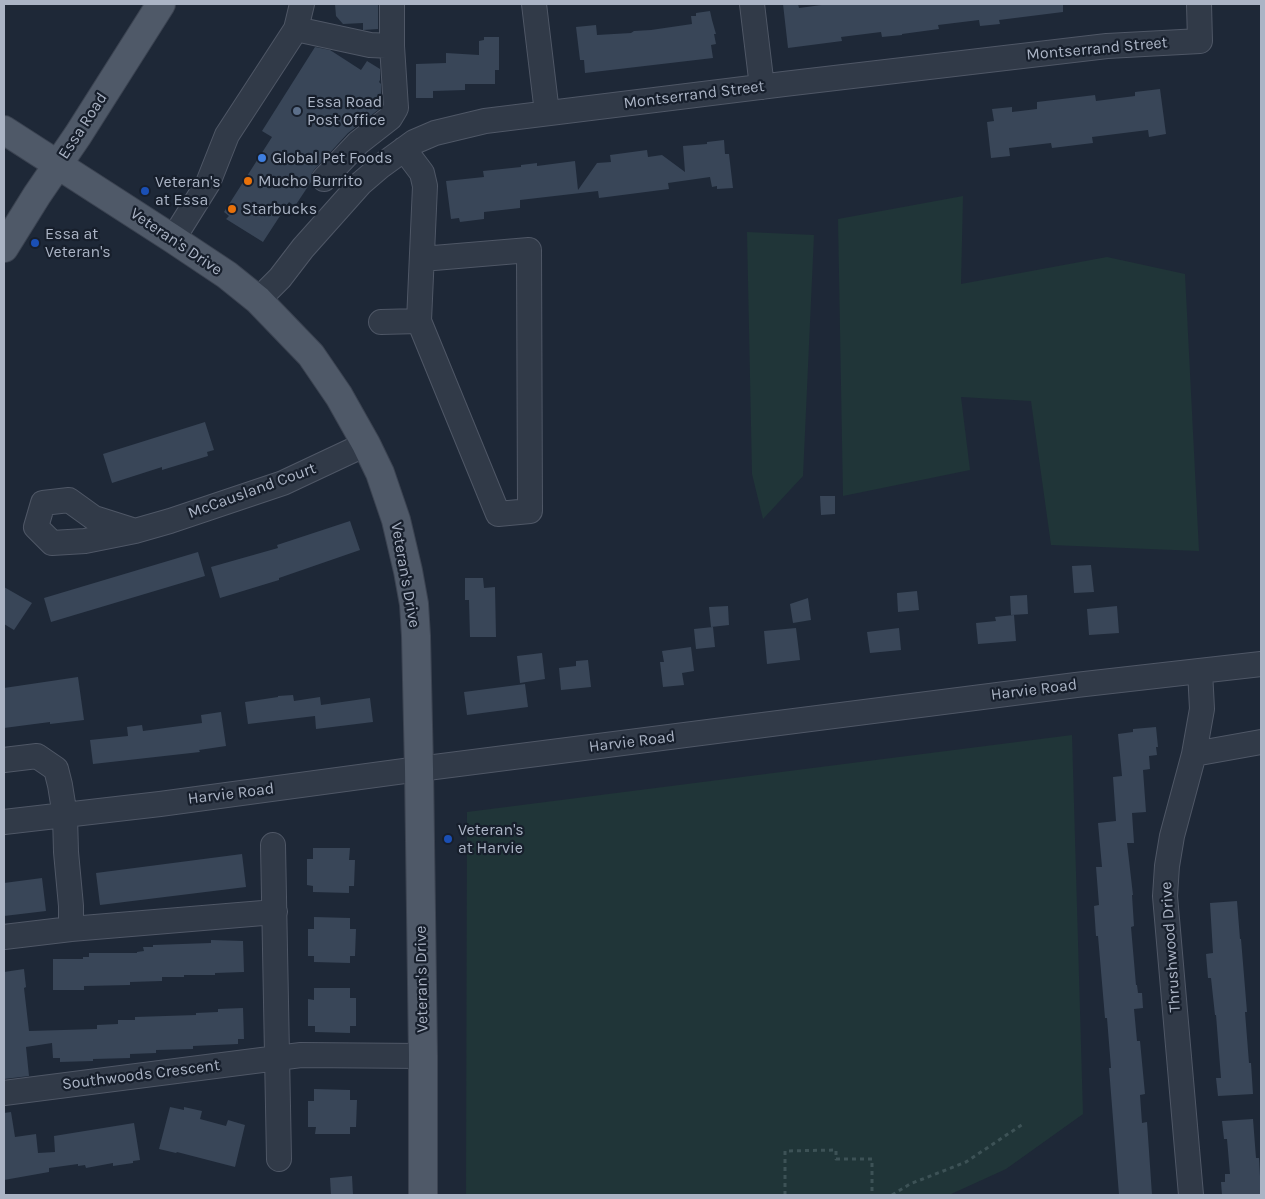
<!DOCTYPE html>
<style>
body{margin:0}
#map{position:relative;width:1265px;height:1199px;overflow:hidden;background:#1e2837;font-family:Karla,sans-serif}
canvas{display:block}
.frame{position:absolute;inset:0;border:5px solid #abb4c5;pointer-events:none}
</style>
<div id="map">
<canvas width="1265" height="1199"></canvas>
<div class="frame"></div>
</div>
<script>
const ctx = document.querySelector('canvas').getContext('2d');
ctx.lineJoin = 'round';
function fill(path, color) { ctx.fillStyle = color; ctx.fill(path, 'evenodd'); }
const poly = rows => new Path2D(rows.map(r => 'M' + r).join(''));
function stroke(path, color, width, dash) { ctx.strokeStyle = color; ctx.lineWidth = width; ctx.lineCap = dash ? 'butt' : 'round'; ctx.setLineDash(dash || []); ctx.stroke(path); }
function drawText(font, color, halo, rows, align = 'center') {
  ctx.font = font + ' Karla,sans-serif'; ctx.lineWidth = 4.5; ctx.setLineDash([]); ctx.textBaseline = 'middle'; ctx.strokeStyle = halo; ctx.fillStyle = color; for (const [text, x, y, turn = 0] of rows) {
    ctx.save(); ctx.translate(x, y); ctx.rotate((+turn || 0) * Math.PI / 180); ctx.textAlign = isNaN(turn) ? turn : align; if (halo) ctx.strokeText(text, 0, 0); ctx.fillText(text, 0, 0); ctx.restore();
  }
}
const green = poly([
 [963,196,961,284,1107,257,1185,274,1199,551,1051,545,1031,401,961,397,970,470,843,496,838,219],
 [747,232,814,235,803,476,763,519,752,474],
 [1072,735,1083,1114,1006,1169,949,1195,466,1195,467,812]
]);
const building = poly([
 [335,4,378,4,378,29,363,30,363,23,343,24,336,16],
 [783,4,798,4,799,8,829,4,1063,4,1063,12,999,20,1000,24,980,26,979,20,938,25,939,29,902,34,902,35,882,37,881,32,841,37,842,41,788,48],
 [710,11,712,20,716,34,714,34,716,44,711,45,713,58,585,73,584,60,580,60,576,27,596,25,597,35,631,33,634,31,651,30,692,24,691,16,696,16,696,13],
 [484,37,499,37,499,70,495,70,495,84,465,84,465,90,433,91,433,98,416,98,416,64,446,63,446,53,479,55,479,41,484,40],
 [315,47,330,50,361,70,367,61,380,69,380,80,379,82,381,84,381,94,377,101,382,104,378,110,348,133,314,170,311,175,311,182,295,206,289,202,263,242,226,219,229,216,224,212,272,137,262,131],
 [1160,89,1166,134,1149,137,1148,130,1092,137,1093,143,1052,148,1051,143,1009,148,1010,156,991,158,987,122,994,121,992,109,1012,107,1012,112,1037,109,1037,102,1095,95,1096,101,1135,96,1135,92],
 [724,140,725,154,729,154,733,188,717,189,717,186,712,187,710,177,668,183,669,189,599,198,598,191,520,200,520,208,484,212,484,219,460,222,459,218,451,219,446,181,484,177,483,171,521,167,521,165,537,163,537,166,575,161,578,190,597,163,611,162,610,155,647,150,648,157,662,155,685,172,683,146,707,144,707,142],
 [205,422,214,450,207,452,208,456,162,470,162,467,112,483,103,454],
 [820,496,835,496,835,514,821,515],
 [350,521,360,550,279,578,279,580,220,598,211,567,278,548,277,545],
 [198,552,205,576,51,622,44,598],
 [1091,565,1094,592,1074,593,1072,566],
 [465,578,483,578,484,588,495,587,496,637,470,637,469,600,465,600],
 [4,587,32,603,14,630,4,624],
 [917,591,919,610,898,612,897,593],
 [1027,595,1028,614,1011,615,1010,596],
 [808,598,811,620,793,623,790,604],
 [728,606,729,625,711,627,709,607],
 [1117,606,1119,633,1089,635,1087,609],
 [1014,615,1016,641,978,644,976,623,996,621,995,617],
 [713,627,715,647,696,649,694,629],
 [796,628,800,660,767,664,764,631],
 [899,628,901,650,870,653,867,632],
 [691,647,694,671,682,673,684,685,663,687,660,662,664,662,662,651],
 [542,653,545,679,520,683,517,656],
 [588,660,591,687,561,690,559,668,576,666,576,661],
 [78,677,84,720,50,724,50,722,4,728,4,688],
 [525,684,528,707,467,715,464,692],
 [293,695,294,701,320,697,321,705,370,698,373,722,316,729,315,716,248,724,245,702,278,697,278,696],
 [221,712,226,746,199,750,200,752,93,764,90,740,128,736,127,727,142,725,143,731,202,723,201,715],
 [1156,727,1158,747,1156,747,1157,755,1149,756,1150,769,1143,770,1146,812,1132,813,1134,843,1127,843,1133,895,1132,895,1134,926,1131,927,1136,985,1137,985,1138,993,1142,993,1143,1008,1134,1009,1137,1041,1140,1041,1145,1094,1140,1095,1142,1123,1147,1122,1152,1195,1119,1195,1109,1068,1111,1068,1107,1018,1105,1018,1098,936,1096,936,1094,906,1099,905,1096,867,1102,867,1098,823,1116,821,1113,777,1122,776,1118,734,1133,732,1133,729],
 [313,848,350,848,349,860,355,860,354,886,349,886,349,893,313,892,313,886,307,885,307,859,313,859],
 [242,854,246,887,100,905,96,873],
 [42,878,46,911,4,916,4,883],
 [1237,901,1240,939,1241,939,1247,1012,1245,1012,1249,1063,1251,1063,1253,1094,1218,1096,1216,1078,1221,1078,1216,1015,1215,1015,1211,978,1208,978,1206,954,1213,953,1210,903],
 [314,917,350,918,350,929,356,929,355,956,350,956,350,963,314,962,314,956,308,956,308,929,314,929],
 [211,940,243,941,244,972,215,973,215,975,184,975,184,977,162,977,162,981,130,982,130,985,84,986,84,990,53,990,53,959,83,959,83,957,89,957,89,953,137,953,137,952,144,951,143,947,153,947,153,945,211,943],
 [24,969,26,987,24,988,29,1031,97,1029,97,1025,118,1024,118,1020,135,1020,135,1017,196,1015,196,1013,218,1012,218,1009,243,1008,244,1039,238,1039,238,1044,193,1046,193,1049,156,1050,156,1053,130,1054,130,1058,93,1059,93,1061,60,1062,60,1058,53,1058,52,1043,26,1047,29,1076,4,1079,4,972],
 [314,988,350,988,350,998,356,998,356,1026,350,1026,350,1033,315,1032,315,1026,308,1026,308,999,314,1000],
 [314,1089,350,1090,350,1100,357,1100,356,1127,350,1127,350,1134,315,1134,316,1127,308,1127,308,1101,314,1101],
 [170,1107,184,1110,184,1107,202,1111,200,1119,226,1126,228,1120,245,1125,235,1167,177,1152,176,1153,159,1149],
 [11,1112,15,1137,36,1134,38,1153,55,1152,54,1136,134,1123,140,1160,133,1161,133,1163,113,1166,113,1163,86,1168,85,1165,78,1166,78,1164,49,1168,49,1172,4,1180,4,1113],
 [1253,1119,1256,1158,1259,1158,1261,1195,1222,1195,1221,1182,1225,1182,1225,1174,1230,1174,1227,1139,1224,1139,1222,1121],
 [352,1176,353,1195,331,1195,330,1178]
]);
const path = poly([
 [785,1195,785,1151,836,1150,836,1159,872,1159,872,1195],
 [892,1195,910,1184,966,1162,1023,1124]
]);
const minor = poly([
 [534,4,547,113],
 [752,4,762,87],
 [296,29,370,45,392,46],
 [404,149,422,173,425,186,419,321,498,514,530,511,529,250,422,259],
 [324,179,358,143,390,118,396,108,392,46,392,4],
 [173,239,208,183,227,135,296,29,302,4],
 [258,300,280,278,303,248,360,184,381,166,414,142,435,133,485,121,784,84,1107,46,1200,41,1199,4],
 [381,322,419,321],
 [135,531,94,518,69,500,43,503,36,527,52,543,85,541,135,531,170,521,283,483,366,444],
 [1194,754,1261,742],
 [4,760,37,756,56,769,60,785,65,816,66,852,71,906,71,929],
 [4,822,160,804,419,769,1076,685,1261,664],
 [273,845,279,1159],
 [4,937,71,929,275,912],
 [4,1093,301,1055,423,1056],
 [1191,1195,1165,896,1167,866,1172,836,1194,754,1202,709,1200,671]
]);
const major = poly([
 [4,130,173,239,227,275,258,300,311,355,339,396,366,444,380,473,396,520,408,571,414,604,416,636,419,769,423,1056,423,1195],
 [4,248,37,195,78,135,161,4]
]);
const markers = [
 [297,111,5,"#5c6f8a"],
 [262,158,5,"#3f7fe0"],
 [248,181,5,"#e8710a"],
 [145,191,5,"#1a4fb4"],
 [232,209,5,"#e8710a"],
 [35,243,5,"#1a4fb4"],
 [448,839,5,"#1a4fb4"]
];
const streetNames = [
 ["Montserrand Street",1097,49,-5],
 ["Montserrand Street",694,95,-7],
 ["Essa Road",83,126,-57],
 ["Veteran's Drive",176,242,34],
 ["McCausland Court",252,491,-20],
 ["Veteran's Drive",405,575,80],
 ["Harvie Road",1034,690,-7],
 ["Harvie Road",632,742,-7],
 ["Harvie Road",231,794,-7],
 ["Thrushwood Drive",1171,947,-94],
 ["Veteran's Drive",422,979,-91],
 ["Southwoods Crescent",141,1075,-7]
];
const poiNames = [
 ["Essa Road",307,102],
 ["Post Office",307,120],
 ["Global Pet Foods",272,158],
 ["Mucho Burrito",258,181],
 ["Veteran's",155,182],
 ["at Essa",155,200],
 ["Starbucks",242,209],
 ["Essa at",45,234],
 ["Veteran's",45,252],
 ["Veteran's",458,830],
 ["at Harvie",458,848]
];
fill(green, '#203538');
fill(building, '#394658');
stroke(minor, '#4f5766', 26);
stroke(major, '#3b4351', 30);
stroke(path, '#3d5256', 3, [4, 4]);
stroke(minor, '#313a48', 24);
stroke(major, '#4f5968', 28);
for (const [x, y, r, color] of markers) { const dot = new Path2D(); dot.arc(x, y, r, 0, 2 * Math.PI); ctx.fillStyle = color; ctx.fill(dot); stroke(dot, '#171f2c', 2); }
drawText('16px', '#abb4c5', '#171f2c', streetNames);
drawText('16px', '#abb4c5', '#171f2c', poiNames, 'left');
</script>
